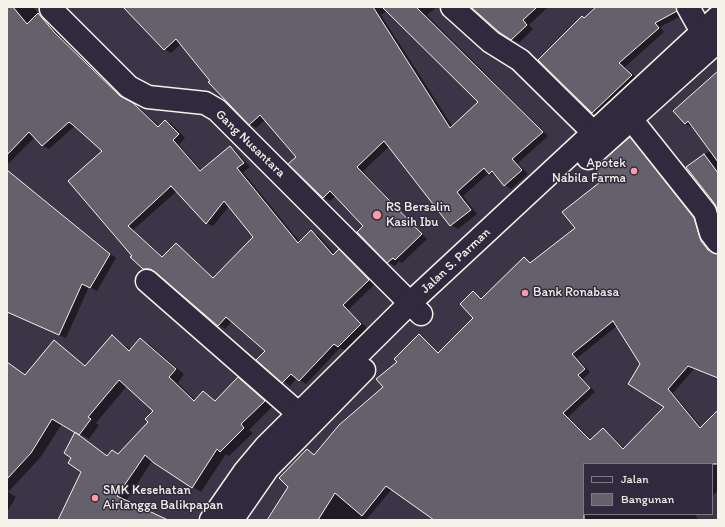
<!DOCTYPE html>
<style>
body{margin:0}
#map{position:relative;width:725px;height:527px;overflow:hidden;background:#3b3647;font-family:Itim,sans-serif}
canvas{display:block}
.frame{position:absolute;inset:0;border:8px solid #f4f1e8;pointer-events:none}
.legend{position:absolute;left:583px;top:463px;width:130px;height:52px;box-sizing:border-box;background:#2f2a3d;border:1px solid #7e7a81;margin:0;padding:5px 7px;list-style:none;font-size:12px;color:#f4f1e8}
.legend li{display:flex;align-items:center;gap:8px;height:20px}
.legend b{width:20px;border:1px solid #7e7a81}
</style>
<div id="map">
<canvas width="725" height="527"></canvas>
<div class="frame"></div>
<ul class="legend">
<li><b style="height:5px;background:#2f2a3d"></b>Jalan</li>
<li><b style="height:11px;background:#65616c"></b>Bangunan</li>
</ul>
</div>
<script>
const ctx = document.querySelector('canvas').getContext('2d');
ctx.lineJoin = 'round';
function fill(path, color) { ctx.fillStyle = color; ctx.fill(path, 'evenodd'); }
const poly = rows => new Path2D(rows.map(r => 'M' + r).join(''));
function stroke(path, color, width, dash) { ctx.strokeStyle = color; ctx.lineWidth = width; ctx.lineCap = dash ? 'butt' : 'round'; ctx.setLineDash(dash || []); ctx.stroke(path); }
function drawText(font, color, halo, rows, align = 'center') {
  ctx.font = font + ' Itim,sans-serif'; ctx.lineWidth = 3; ctx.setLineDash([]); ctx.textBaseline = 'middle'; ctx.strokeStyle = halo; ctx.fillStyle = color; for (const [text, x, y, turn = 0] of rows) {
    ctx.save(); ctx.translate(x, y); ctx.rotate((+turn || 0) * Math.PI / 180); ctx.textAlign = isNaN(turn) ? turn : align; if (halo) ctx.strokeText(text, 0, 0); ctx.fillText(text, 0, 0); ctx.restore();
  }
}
const shadow = poly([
 [7,7,33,7,61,37,127,101,140,108,160,127,165,121,172,124,185,138,179,145,202,171,230,147,236,151,250,167,243,172,300,242,311,232,318,235,335,254,339,250,345,254,375,284,348,310,367,328,345,350,340,348,306,384,297,378,290,386,257,360,266,351,232,321,225,329,218,325,157,272,151,272,144,268,133,256,103,151,75,126,49,149,43,146,35,137,9,163,7,162],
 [177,191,206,223,213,226,229,206,255,237,214,278,182,248,176,245,164,258,133,230],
 [125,7,437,7,427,15,548,136,518,163,528,174,511,189,505,185,497,176,489,173,463,196,477,214,458,229,451,225,390,146,363,171,427,239,402,263,399,261,395,266,388,262,364,226,336,196,330,201,324,198,290,164,298,157,266,119,256,128,250,124,181,44,171,53,164,49],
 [387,11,479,102,453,127,381,15],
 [472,7,548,7,529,25,533,29,519,43,499,31],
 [594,7,680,7,683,15,660,27,664,32,625,67,638,79,599,116,592,112,539,60],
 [718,72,718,208,687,168,711,150,693,125,691,127,685,124],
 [630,139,635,142,699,222,705,241,714,254,718,255,718,378,694,369,673,393,702,428,718,412,718,491,712,496,712,464,584,464,584,514,695,514,698,520,435,520,392,489,366,520,266,520,289,487,307,450,315,455,384,387,398,362,419,336,439,353,475,318,473,292,483,299,524,258,531,263,576,229],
 [617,326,666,406,625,449,609,433,603,429,592,440,568,417,595,392,583,379,590,372,577,358],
 [10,173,116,258,97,291,89,287,66,338,7,312,7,177],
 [112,336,131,350,140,339,149,344,184,374,178,383,196,401,204,392,216,401,238,379,247,384,273,406,249,430,253,433,229,456,226,454,201,492,152,461,126,501,165,520,59,520,82,472,84,439,108,457,118,455,150,421,154,411,127,386,96,423,99,425,89,439,62,424,40,458,8,492,16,497,7,512,7,361,26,376,55,342,86,366]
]);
const building = poly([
 [7,7,13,7,27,24,38,13,54,32,120,96,133,103,158,127,165,120,179,134,173,140,200,171,230,146,244,163,237,168,298,243,311,230,333,255,339,249,369,280,343,305,361,324,338,347,334,344,299,381,291,374,282,383,256,360,265,351,226,317,218,326,155,272,150,269,143,269,130,257,132,256,68,181,102,151,73,125,69,122,42,146,29,132,7,155,7,7],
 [171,186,206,224,224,201,253,237,213,278,176,243,162,257,128,226,171,186],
 [123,7,373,7,450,128,478,102,382,7,416,7,543,132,512,159,522,170,504,186,492,171,489,174,484,168,457,192,471,210,450,226,384,141,357,167,422,234,395,260,393,258,387,263,357,232,363,226,330,191,323,198,288,164,296,157,260,115,249,125,208,82,210,81,176,39,164,50,123,7],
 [471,7,537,7,523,20,527,25,511,40,499,32,471,7],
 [596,7,676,7,677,11,655,23,659,28,619,63,632,75,592,113,538,60,582,16,584,18,596,7],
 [718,71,718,162,688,121,685,124,673,111,718,71],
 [630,137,694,218,701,241,708,250,718,254,718,378,688,366,668,389,700,428,718,410,718,464,584,464,584,520,434,520,386,486,362,516,335,493,318,520,267,520,288,487,279,478,307,449,314,455,339,425,383,387,376,379,397,362,394,359,419,334,438,353,473,318,460,304,473,291,481,299,524,257,530,263,575,228,562,212,604,179,594,168,630,137],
 [613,321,640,364,628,384,664,407,623,449,603,428,590,440,563,413,590,388,578,375,585,369,572,354,613,321],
 [704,154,718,173,718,212,715,204,686,167,704,154],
 [7,170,110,254,90,288,82,284,59,335,7,312,7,170],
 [112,335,129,351,140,338,176,369,169,377,194,401,203,391,215,401,238,377,265,401,241,424,244,428,220,452,217,449,192,488,154,463,145,455,117,496,168,520,58,520,81,472,68,463,71,458,64,453,75,432,107,456,112,450,118,454,148,422,145,419,153,411,119,380,88,417,91,419,79,435,52,419,31,453,7,479,7,362,25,375,54,340,85,366,112,335]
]);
const street = poly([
 [452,7,491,42,520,60,594,133],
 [688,7,702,32],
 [51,9,129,87,148,97,205,103,217,110,421,314],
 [631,119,705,212,711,233,718,242],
 [147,281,299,414]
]);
const secondary = poly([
 [588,158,718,41],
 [211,520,245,471,266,446,410,303,718,17],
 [232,520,268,468,364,370]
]);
const markers = [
 [634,171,4,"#ff9aa2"],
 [377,215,5,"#ff9aa2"],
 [525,293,4,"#ff9aa2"],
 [95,498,4,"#ff9aa2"]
];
const streetNames = [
 ["Gang Nusantara",250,144,44],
 ["Jalan S. Parman",456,261,-43]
];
const poiNames = [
 ["Apotek",626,164,"right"],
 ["Nabila Farma",626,179,"right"],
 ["RS Bersalin",386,208],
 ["Kasih Ibu",386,223],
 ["Bank Ronabasa",533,293],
 ["SMK Kesehatan",103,491],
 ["Airlangga Balikpapan",103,506]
];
fill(shadow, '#0007');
fill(building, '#65616c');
stroke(building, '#f4f1e8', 1);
stroke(street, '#f4f1e8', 25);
stroke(secondary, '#f4f1e8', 25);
stroke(street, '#2f2a3d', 22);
stroke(secondary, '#2f2a3d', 22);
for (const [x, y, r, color] of markers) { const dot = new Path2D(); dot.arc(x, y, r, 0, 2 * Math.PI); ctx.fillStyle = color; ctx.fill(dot); stroke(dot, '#2f2a3d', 1.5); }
drawText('13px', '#f4f1e8', '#2f2a3d', streetNames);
drawText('13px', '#f4f1e8', '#2f2a3d', poiNames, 'left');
</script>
